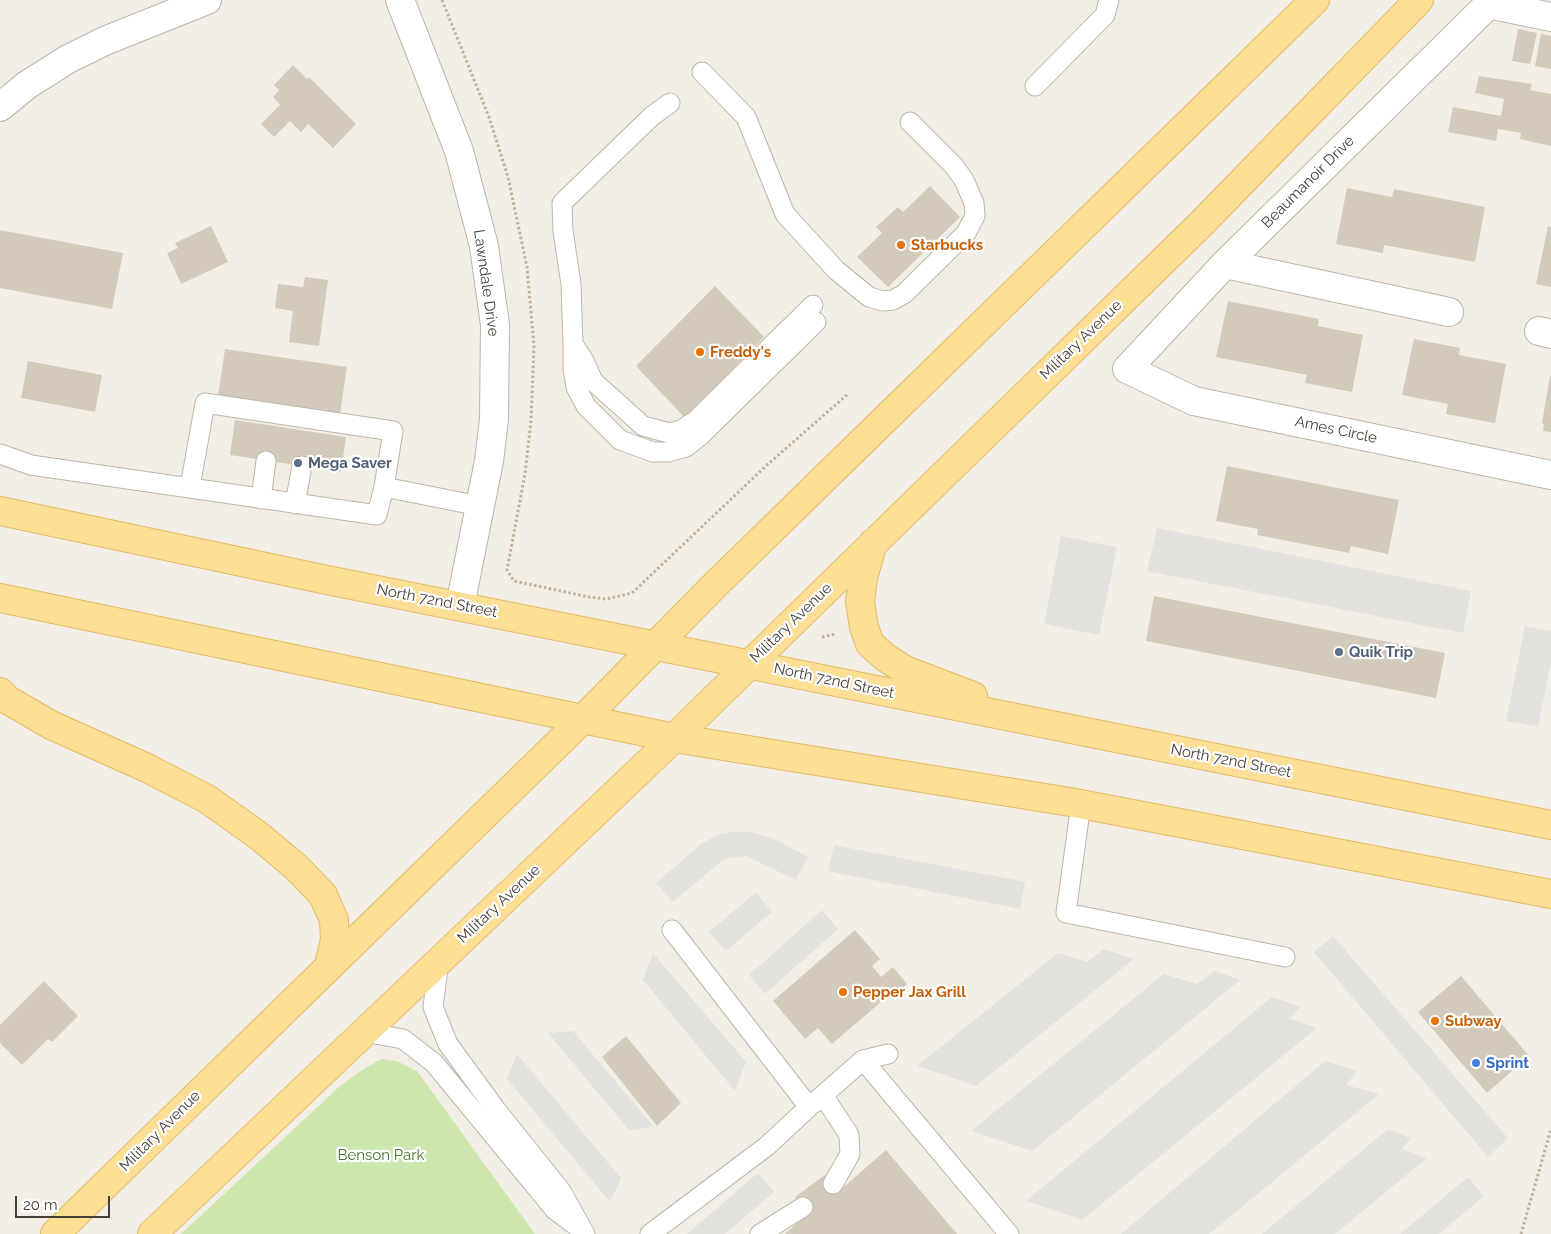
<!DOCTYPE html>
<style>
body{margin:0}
#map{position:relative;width:1551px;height:1234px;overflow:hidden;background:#f2eee5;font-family:Raleway,sans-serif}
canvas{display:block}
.scale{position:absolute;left:15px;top:1196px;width:95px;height:22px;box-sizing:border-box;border:2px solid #453e35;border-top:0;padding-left:6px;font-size:15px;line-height:18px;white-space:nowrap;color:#453e35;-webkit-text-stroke:4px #fff;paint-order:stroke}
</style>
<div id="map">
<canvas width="1551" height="1234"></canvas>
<div class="scale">20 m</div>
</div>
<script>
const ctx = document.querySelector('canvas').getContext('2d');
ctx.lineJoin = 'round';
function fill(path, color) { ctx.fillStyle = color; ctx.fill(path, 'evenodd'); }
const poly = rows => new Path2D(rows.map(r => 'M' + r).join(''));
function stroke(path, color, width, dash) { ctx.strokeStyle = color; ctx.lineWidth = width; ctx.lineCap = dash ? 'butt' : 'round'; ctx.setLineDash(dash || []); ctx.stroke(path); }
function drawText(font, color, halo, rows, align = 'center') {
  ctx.font = font + ' Raleway,sans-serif'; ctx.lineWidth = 4.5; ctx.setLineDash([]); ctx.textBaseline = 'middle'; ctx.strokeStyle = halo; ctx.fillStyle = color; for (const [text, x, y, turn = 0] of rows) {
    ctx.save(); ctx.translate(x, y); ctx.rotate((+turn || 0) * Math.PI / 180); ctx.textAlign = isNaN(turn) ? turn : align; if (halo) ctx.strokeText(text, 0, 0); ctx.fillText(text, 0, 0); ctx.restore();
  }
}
const green = poly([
 [382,1059,397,1061,417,1071,535,1234,181,1234,340,1086,365,1068]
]);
const parking = poly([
 [1157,528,1471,591,1463,633,1147,571],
 [1061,536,1117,547,1099,635,1044,624],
 [1525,626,1551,631,1551,662,1538,727,1506,721],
 [733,832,752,832,775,839,808,857,796,880,746,856,724,859,673,902,656,883,701,844,717,835],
 [834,845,1025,882,1020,909,828,871],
 [756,892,772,912,726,951,709,932],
 [822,910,838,929,765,994,749,975],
 [1333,936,1508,1138,1488,1157,1314,952],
 [1104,949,1134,959,976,1086,917,1066,1058,953,1087,962],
 [653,953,746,1062,735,1091,643,980],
 [1215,971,1240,980,1032,1151,971,1131,1164,974,1197,984],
 [1272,997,1301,1007,1289,1018,1317,1028,1082,1220,1026,1201],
 [573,1031,654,1127,629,1130,548,1033],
 [517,1054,621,1178,610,1202,507,1079],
 [1325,1061,1357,1071,1346,1085,1379,1094,1209,1234,1121,1234],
 [1388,1129,1411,1138,1402,1149,1427,1158,1335,1234,1262,1234],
 [758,1173,774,1192,725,1234,687,1234],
 [1468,1177,1484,1196,1439,1234,1400,1234]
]);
const building = poly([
 [1518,29,1537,33,1530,64,1512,61],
 [1541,34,1551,36,1551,69,1535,66],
 [293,65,307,79,309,77,356,124,333,148,308,124,301,132,290,121,274,137,261,124,280,105,273,97,279,90,274,85],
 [1479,76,1532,84,1530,90,1551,94,1551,146,1520,139,1521,133,1498,129,1496,141,1448,132,1453,107,1501,116,1504,99,1475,93],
 [930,186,960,217,888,287,857,257,882,233,876,227,898,207,903,212],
 [1347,188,1392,197,1394,189,1485,207,1475,262,1384,245,1383,253,1336,244],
 [211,226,228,262,181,284,167,253,178,248,175,243],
 [1548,226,1551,227,1551,287,1536,284],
 [0,230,123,253,112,309,0,288],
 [305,277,328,280,319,346,289,342,293,311,275,308,278,284,303,287],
 [715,286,764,337,685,418,636,366],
 [1228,301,1319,319,1318,326,1363,335,1352,392,1305,383,1307,375,1216,357],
 [1414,339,1460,348,1459,355,1506,364,1495,423,1446,414,1448,404,1402,395],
 [225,349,347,367,340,414,218,396],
 [28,361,102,375,95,412,21,398],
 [1550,376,1551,376,1551,432,1543,431,1544,424,1542,423],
 [235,420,346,437,341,472,230,455],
 [1227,466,1399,500,1388,554,1351,546,1349,553,1257,535,1258,529,1216,521],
 [1154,596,1445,653,1436,698,1146,641],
 [855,930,880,959,872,966,881,977,893,967,907,984,892,998,889,995,832,1044,818,1028,805,1039,773,1001],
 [1461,976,1529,1056,1487,1093,1418,1012],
 [44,981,78,1016,52,1042,48,1039,22,1065,0,1043,0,1025],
 [626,1036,681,1103,657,1126,602,1057],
 [886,1150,957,1234,785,1234,808,1214,795,1197,825,1175,839,1191]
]);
const path = poly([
 [442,0,489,117,508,177,527,267,534,346,531,421,525,474,507,570,514,581,589,597,606,599,632,593,767,465,848,394],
 [822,637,836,634],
 [1521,1234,1551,1129]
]);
const lane = poly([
 [702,72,746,117,785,214,836,270,869,297,883,301,893,300,904,294,966,233,975,216,974,203,964,180,954,166,910,122],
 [1035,86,1105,15,1109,0],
 [670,103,652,116,562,203,563,231,571,284,573,344,584,361,593,381,643,426,669,433,681,430,695,421,813,305],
 [573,344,573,369,576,387,586,406,620,440,653,452,668,452,686,447,701,435,816,322],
 [0,454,31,465,377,515,384,487,480,506],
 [190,487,205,403,393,431,384,487],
 [261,499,266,461],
 [295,504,302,466],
 [1081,804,1066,913,1285,957],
 [439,961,433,1007,448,1044,497,1111,561,1191,585,1234],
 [364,1032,403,1039,434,1063,555,1210,579,1228],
 [863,1060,1009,1234],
 [823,1095,849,1135,850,1154,833,1184],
 [814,1103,863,1060,888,1054],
 [650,1234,767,1146,809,1107,672,930],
 [760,1234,803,1207]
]);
const street = poly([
 [400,0,459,151,484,246,495,325,494,419,489,461,460,606],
 [1493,0,1225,264,1127,369,1194,401,1551,475],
 [1488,4,1551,17],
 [0,107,27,85,68,59,107,40,207,0],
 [1225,264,1449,312],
 [1539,331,1551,334]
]);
const primary = poly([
 [0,511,327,580,1551,825],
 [873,543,863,578,860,602,864,627,870,644,886,658,905,670,973,696],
 [0,598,674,738,1070,802,1551,894],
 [0,692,8,700,51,725,147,768,207,799,259,836,296,867,323,895,334,920,335,940,329,965],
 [55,1234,582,720,715,585,1315,0],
 [152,1234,674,738,1201,224,1419,0]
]);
const markers = [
 [901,245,5,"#e8710a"],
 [700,352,5,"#e8710a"],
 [298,463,5,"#5c6f8a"],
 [1339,652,5,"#5c6f8a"],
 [843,992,5,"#e8710a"],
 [1435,1021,5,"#e8710a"],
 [1476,1063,5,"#3f7fe0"]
];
const streetNames = [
 ["Beaumanoir Drive",1308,182,-45],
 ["Lawndale Drive",486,283,82],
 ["Military Avenue",1081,340,-44],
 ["Ames Circle",1336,430,12],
 ["North 72nd Street",437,601,11],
 ["Military Avenue",791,623,-44],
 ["North 72nd Street",834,681,12],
 ["North 72nd Street",1231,761,11],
 ["Military Avenue",499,904,-43],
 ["Military Avenue",160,1131,-45]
];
const foodNames = [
 ["Starbucks",911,245],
 ["Freddy's",710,352],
 ["Pepper Jax Grill",853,992],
 ["Subway",1445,1021]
];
const serviceNames = [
 ["Mega Saver",308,463],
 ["Quik Trip",1349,652]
];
const shopNames = [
 ["Sprint",1486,1063]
];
const parkNames = [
 ["Benson Park",381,1155]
];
fill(green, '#cde6ae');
fill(parking, '#e3e1dd');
fill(building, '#d4cabb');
stroke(lane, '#bdb6a8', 21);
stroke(street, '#bdb6a8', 30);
stroke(primary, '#e1ba64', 30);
stroke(path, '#bfb199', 3, [2.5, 2.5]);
stroke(lane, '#fff', 19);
stroke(street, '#fff', 28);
stroke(primary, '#fcde94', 28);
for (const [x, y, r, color] of markers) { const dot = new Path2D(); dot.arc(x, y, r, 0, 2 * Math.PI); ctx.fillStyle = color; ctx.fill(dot); stroke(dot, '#fff', 2); }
drawText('15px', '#453e35', '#fff', streetNames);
drawText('bold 15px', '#c56008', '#fff', foodNames, 'left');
drawText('bold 15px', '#4e5e75', '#fff', serviceNames, 'left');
drawText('bold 15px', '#366cbe', '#fff', shopNames, 'left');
drawText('15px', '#477529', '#fff', parkNames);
</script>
